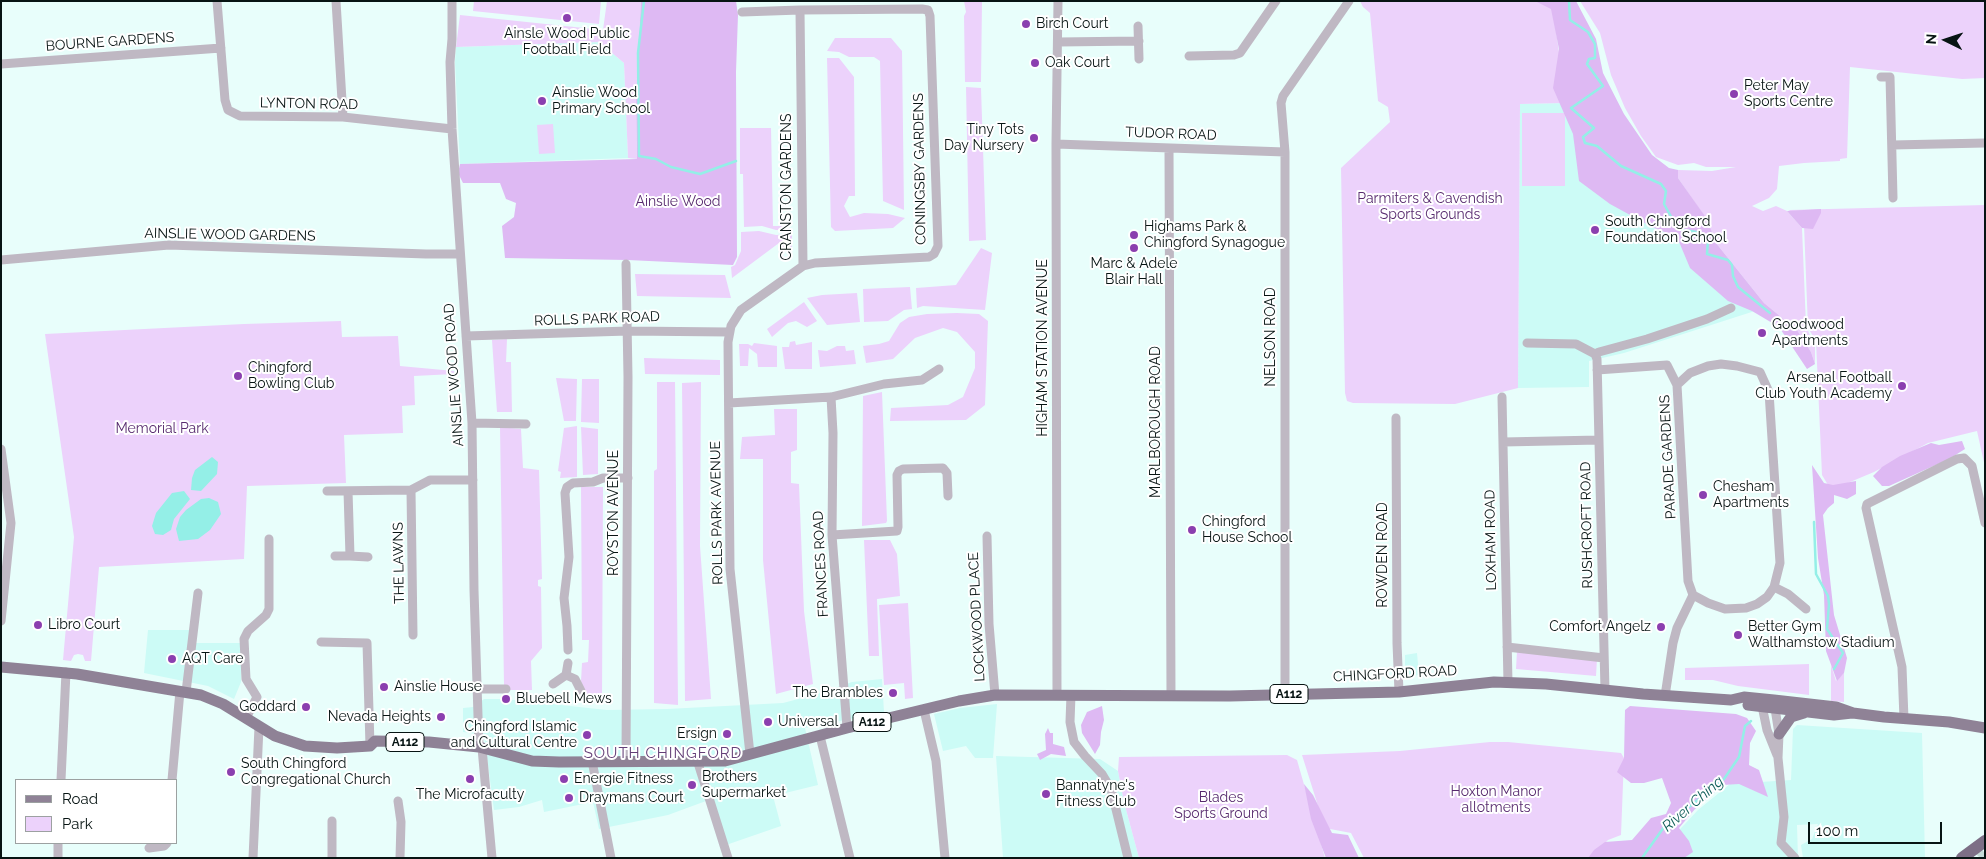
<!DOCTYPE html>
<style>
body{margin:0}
#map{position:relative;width:1986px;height:859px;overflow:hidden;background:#e8fefb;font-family:Raleway,sans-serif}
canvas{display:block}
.frame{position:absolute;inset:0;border:2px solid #071413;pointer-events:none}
.legend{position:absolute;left:15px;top:779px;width:162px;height:65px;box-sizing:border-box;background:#fff;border:1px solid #9ca1a1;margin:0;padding:6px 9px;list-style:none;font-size:15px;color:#071413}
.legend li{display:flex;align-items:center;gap:10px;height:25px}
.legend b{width:25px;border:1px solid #9ca1a1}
.north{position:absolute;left:1921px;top:15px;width:50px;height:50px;-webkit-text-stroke:4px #fff;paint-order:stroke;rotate:274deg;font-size:14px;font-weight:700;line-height:20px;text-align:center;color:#071413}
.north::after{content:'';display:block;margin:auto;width:18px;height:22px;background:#071413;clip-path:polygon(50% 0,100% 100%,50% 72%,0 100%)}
.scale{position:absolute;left:1808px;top:822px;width:134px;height:22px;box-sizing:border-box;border:2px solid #071413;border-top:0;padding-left:6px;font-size:15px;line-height:18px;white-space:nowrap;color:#071413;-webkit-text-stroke:4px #fff;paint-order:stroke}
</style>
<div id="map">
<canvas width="1986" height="859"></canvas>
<div class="frame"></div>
<ul class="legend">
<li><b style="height:6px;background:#8f8296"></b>Road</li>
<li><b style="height:14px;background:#ecd2fb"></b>Park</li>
</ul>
<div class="north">N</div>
<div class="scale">100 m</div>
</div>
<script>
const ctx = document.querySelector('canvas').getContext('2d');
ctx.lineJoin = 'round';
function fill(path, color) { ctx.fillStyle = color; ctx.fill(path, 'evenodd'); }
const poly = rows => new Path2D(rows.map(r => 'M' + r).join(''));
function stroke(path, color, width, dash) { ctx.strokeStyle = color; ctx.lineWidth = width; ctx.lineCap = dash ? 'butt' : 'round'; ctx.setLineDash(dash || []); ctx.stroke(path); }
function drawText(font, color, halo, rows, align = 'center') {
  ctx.font = font + ' Raleway,sans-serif'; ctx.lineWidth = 4; ctx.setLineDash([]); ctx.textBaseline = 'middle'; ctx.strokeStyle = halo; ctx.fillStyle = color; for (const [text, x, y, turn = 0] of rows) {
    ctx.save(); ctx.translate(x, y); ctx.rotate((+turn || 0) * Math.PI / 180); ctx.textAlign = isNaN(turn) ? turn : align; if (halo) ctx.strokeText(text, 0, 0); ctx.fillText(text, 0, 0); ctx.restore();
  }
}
const built = poly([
 [599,42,624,63,628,158,460,164,455,62,456,47],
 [1566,103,1709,258,1761,309,1624,353,1589,361,1589,387,1518,388,1520,104],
 [148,630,191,630,195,643,241,643,241,682,234,699,208,686,144,673],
 [1417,653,1419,675,1405,677,1405,655],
 [882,679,884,712,805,728,818,785,773,796,781,826,726,845,706,801,668,815,599,829,593,802,544,812,542,800,519,807,494,810,484,735,463,732,463,708,473,707,484,699,505,699,607,710,667,709,783,703,817,694,852,682],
 [997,704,993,758,975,758,966,746,943,751,934,714,960,708],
 [1797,725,1922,733,1925,858,1803,858,1801,845,1812,839,1818,824,1797,825,1798,858,1653,858,1698,810,1730,784,1791,780,1793,729],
 [996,756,1100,759,1118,771,1124,802,1139,858,1003,858]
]);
const green = poly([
 [474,1,601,1,599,24,473,11],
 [607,1,641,1,636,96,637,159,628,158,624,63,599,42,456,47,460,15,603,30],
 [964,1,982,1,981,82,965,82,964,16,966,12],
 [1360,1,1537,1,1553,9,1566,103,1520,104,1518,388,1455,404,1353,403,1347,401,1345,393,1341,168,1390,122,1388,107,1378,101,1370,13,1363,7],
 [1580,1,1985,1,1985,78,1962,79,1850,67,1847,158,1840,159,1840,161,1804,163,1779,166,1777,189,1769,198,1752,206,1763,211,1776,206,1787,211,1802,228,1806,326,1815,347,1815,364,1811,352,1797,330,1764,303,1716,243,1707,220,1678,178,1678,170,1712,171,1736,167,1706,167,1694,163,1678,165,1656,157,1641,136,1625,108,1611,75,1600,33],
 [835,38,891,38,902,51,904,210,883,201,880,61,874,57,849,57,839,52,827,51],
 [827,58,839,58,854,77,855,196,849,196,844,206,850,217,864,213,888,214,905,218,893,228,835,231,831,227],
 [966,87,981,88,986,240,969,241],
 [1522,113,1565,113,1565,186,1522,186],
 [553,124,555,153,539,154,537,125],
 [740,128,771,128,773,226,784,226,784,230,776,230,762,226,744,227,743,174,740,174],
 [1985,205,1985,467,1977,431,1928,443,1874,472,1831,490,1822,475,1816,341,1808,328,1804,225,1789,210],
 [759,231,776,235,792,234,792,250,788,251,779,243,732,278,731,267,735,265,741,251,741,232],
 [981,248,992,253,985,310,923,306,917,308,916,288,956,285],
 [635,274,725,275,731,298,637,296],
 [910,287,912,309,904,310,888,321,864,322,863,289],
 [857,293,860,322,827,325,807,298,822,295],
 [804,302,817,321,807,327,796,321,788,323,772,337,767,329],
 [957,313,979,314,988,321,985,405,966,420,890,421,891,408,948,405,963,397,975,368,975,352,957,332,943,328,915,338,893,359,866,363,863,346,879,344,889,341,900,323,909,317,927,314],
 [341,321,342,337,398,336,400,366,454,371,454,374,414,376,415,405,402,406,403,433,344,435,346,483,247,486,244,559,99,567,91,661,85,661,83,655,78,654,74,655,71,661,63,660,74,537,45,334,244,324],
 [507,339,506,362,511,362,512,412,497,412,492,340],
 [795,341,796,345,812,342,812,369,785,369,782,347,789,347,790,342],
 [754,343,777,346,777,367,758,367,757,354,749,348,748,366,740,366,739,344,748,344,752,346],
 [837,346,845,346,846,351,854,350,856,364,820,367,818,350,827,351],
 [644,358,720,360,720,375,645,374],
 [556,378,577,379,576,421,564,421],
 [582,379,599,379,599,423,581,422],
 [657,382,675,382,678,705,654,703,654,471,657,469],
 [701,382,700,546,711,699,685,701,682,383],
 [882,392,887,521,886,523,862,526,863,396],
 [774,409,797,409,797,450,791,452,791,483,799,484,804,611,813,684,776,694,763,560,763,459,740,459,742,437,775,435],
 [577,426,577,477,560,478,561,472,558,471,564,428],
 [500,427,521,429,523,468,539,470,542,579,538,580,538,586,541,587,542,648,531,661,532,690,509,690,509,686,504,685],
 [581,427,598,429,598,474,583,475],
 [581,487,603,487,602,700,586,699,581,681,582,663,588,662,589,640,582,640],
 [864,540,890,540,897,554,900,596,877,599,879,656,869,656],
 [908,603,913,698,905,699,904,683,884,685,879,605],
 [1517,651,1597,659,1596,676,1516,669],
 [1809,664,1809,695,1738,686,1713,680,1685,680,1685,668],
 [1831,665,1836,681,1844,673,1844,702,1831,701],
 [1490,742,1508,742,1621,753,1624,758,1621,835,1608,840,1590,858,1364,858,1351,833,1325,828,1302,755,1400,751],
 [1287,755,1297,760,1325,858,1139,858,1124,802,1118,771,1119,757]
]);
const forest = poly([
 [641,1,736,1,738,15,736,72,737,257,733,265,628,260,505,258,502,226,514,217,516,203,506,199,500,183,463,183,458,173,460,164,637,159,636,96],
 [1535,1,1576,1,1596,39,1603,73,1624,114,1652,155,1669,168,1678,170,1678,178,1707,219,1716,243,1764,303,1797,330,1811,352,1815,364,1807,369,1779,327,1752,311,1728,301,1690,268,1677,237,1652,227,1610,204,1579,181,1573,134,1553,88,1559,49,1551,9],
 [1821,209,1821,213,1813,229,1802,228,1787,211],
 [1962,441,1965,449,1949,459,1889,486,1882,486,1873,476,1882,467,1900,456,1931,443,1939,445],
 [1812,465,1824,483,1833,485,1856,481,1856,494,1847,499,1834,495,1834,503,1828,508,1823,515,1834,615,1847,658,1844,673,1837,681,1826,651,1824,595,1818,558],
 [1102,706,1104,720,1101,732,1100,745,1095,754,1082,733,1081,725,1087,712],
 [1630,706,1736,714,1747,718,1756,731,1750,743,1749,765,1759,770,1768,797,1739,784,1723,785,1695,809,1679,828,1689,841,1693,852,1684,858,1588,858,1594,850,1605,842,1632,840,1651,818,1666,814,1671,803,1662,778,1644,783,1631,783,1617,772,1624,758,1625,710],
 [1048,728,1050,733,1053,733,1053,744,1064,747,1066,756,1051,754,1040,760,1037,754,1046,750,1045,734],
 [1304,784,1313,795,1332,833,1348,835,1359,858,1326,858,1311,819]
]);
const water = poly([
 [212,457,218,462,217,474,201,491,191,490,192,478,195,470],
 [184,491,190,499,174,519,171,530,163,535,155,534,152,526,156,513,172,493],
 [209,498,218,502,221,514,210,530,198,539,179,541,176,529,180,517,186,510,201,499]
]);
const stream = poly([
 [644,1,638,53,639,156,656,159,671,167,700,174,736,161],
 [1569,1,1570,20,1588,32,1595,44,1595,58,1589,59,1587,64,1603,86,1571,108,1594,128,1583,137,1585,143,1597,146,1621,166,1661,184,1666,191,1664,204,1678,229,1696,232,1708,240,1707,254,1728,260,1732,265,1733,276,1738,287,1770,313],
 [1814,522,1816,574,1828,596,1829,604,1827,629,1843,653,1834,669],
 [1642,858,1664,827,1724,779,1739,757,1745,726,1751,721]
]);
const highwayTunnel = poly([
 [1980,858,1985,853]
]);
const minor = poly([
 [217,1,225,100,228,110,240,116,343,117,452,129],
 [336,1,343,117],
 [452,1,452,39,450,62,452,129,472,423,474,590,479,747],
 [800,10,803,266],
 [742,12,800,10,922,9,928,10,930,16,938,246,934,254,929,257,815,263,803,266,741,310,731,326,728,342,730,569,750,754],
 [1138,26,1139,59],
 [1058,42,1139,41],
 [1189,56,1234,55,1240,53,1276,1],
 [1,64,221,48],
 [1881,77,1890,77,1893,198],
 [1056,144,1285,152],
 [1892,145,1985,143],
 [1169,148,1171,696],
 [1,260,169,245,426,254,460,254],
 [466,336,628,331,729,332],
 [1527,343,1576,344,1595,354,1597,359,1605,690],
 [1595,354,1599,352,1647,339,1707,319,1731,308],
 [1597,370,1667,365,1677,385,1688,581,1693,595,1708,603,1725,609,1746,608,1757,604,1767,597,1774,587,1780,563,1769,392,1760,372,1737,366,1721,364,1708,366,1690,373,1677,385],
 [831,397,833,433,832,535,847,728],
 [1502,397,1508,683],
 [729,403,831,397,884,384,922,380,939,369],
 [1396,418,1397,643,1399,692],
 [472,423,526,424],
 [1503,442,1599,440],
 [1,449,11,523,1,621],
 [411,490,413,635],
 [411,490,430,480,473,480],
 [327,491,411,490],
 [348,491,350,556,368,557],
 [832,535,897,531,898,527,897,475,899,471,903,469,943,468,947,473,948,496],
 [987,536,989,624,995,695],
 [335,556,350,556],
 [1774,587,1788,594,1806,609],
 [321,642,367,643,370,746],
 [1507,647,1604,658],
 [568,650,567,626,564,598,569,557,565,493,567,487,573,483,593,482,603,478,628,478],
 [568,663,566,675,575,679,581,691],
 [553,684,566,675],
 [478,689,506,689],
 [186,692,198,593],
 [1285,694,1285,152,1281,103,1283,96,1349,1],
 [1057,695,1056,144,1058,1],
 [1071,695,1070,722,1074,742,1085,756,1102,774,1111,789,1128,858],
 [1665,696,1673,643,1677,628,1693,595],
 [1761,701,1767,730,1777,755],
 [1774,702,1779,734,1778,758,1784,817,1781,843,1795,858],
 [924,710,936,761,945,858],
 [246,718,257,697,246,679,244,639,248,631,266,615,269,609,269,539],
 [1904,719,1902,667,1866,508,1867,504,1957,459,1964,458,1972,466,1985,523],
 [820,736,850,858],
 [482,748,492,858],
 [592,761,611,858],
 [626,761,628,377,626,264],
 [698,763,728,858],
 [61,780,66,672],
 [172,780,180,691],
 [398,801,401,822,400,858],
 [332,821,332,858],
 [149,848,164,846,167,843],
 [58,858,58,843],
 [253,858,259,727]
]);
const major = poly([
 [1,667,77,674,201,695,223,704,275,736,305,746,337,748,370,746,375,741,429,742,479,747,532,761,559,762,725,761,847,728,959,701,995,695,1230,696,1399,692,1494,682,1546,684,1643,694,1731,700,1744,697,1774,700,1836,707,1853,713,1884,717,1949,722,1985,728],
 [1748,705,1834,715,1852,713],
 [1779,734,1791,717,1804,713]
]);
const highway = poly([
 [1962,858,1985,841]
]);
const markers = [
 [567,18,5,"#8b3faf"],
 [1026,24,5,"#8b3faf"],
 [1035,63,5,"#8b3faf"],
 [1734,94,5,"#8b3faf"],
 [542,101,5,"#8b3faf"],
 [1034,138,5,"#8b3faf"],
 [1595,230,5,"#8b3faf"],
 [1134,235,5,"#8b3faf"],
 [1134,248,5,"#8b3faf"],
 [1762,333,5,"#8b3faf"],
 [238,376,5,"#8b3faf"],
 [1902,386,5,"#8b3faf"],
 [1703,495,5,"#8b3faf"],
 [1192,530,5,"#8b3faf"],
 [38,625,5,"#8b3faf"],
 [1661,627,5,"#8b3faf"],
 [1738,635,5,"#8b3faf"],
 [172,659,5,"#8b3faf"],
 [384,687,5,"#8b3faf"],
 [893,693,5,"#8b3faf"],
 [506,699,5,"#8b3faf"],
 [306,707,5,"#8b3faf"],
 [441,717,5,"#8b3faf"],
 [768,722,5,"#8b3faf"],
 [727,734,5,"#8b3faf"],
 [587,735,5,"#8b3faf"],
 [231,772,5,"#8b3faf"],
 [470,779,5,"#8b3faf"],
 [564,779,5,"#8b3faf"],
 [692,785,5,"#8b3faf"],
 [1046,794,5,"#8b3faf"],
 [569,798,5,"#8b3faf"]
];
const shields = [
 [1289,694,38],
 [872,722,38],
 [405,742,38]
];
const shieldNames = [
 ["A112",1289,694],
 ["A112",872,722],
 ["A112",405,742]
];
const poiNames = [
 ["Birch Court",1036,24],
 ["Ainsle Wood Public",567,34,"center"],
 ["Football Field",567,50,"center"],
 ["Oak Court",1045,63],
 ["Peter May",1744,86],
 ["Sports Centre",1744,102],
 ["Ainslie Wood",552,93],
 ["Primary School",552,109],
 ["Tiny Tots",1024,130,"right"],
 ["Day Nursery",1024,146,"right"],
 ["South Chingford",1605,222],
 ["Foundation School",1605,238],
 ["Highams Park &",1144,227],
 ["Chingford Synagogue",1144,243],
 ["Marc & Adele",1134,264,"center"],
 ["Blair Hall",1134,280,"center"],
 ["Goodwood",1772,325],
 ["Apartments",1772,341],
 ["Chingford",248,368],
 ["Bowling Club",248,384],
 ["Arsenal Football",1892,378,"right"],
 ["Club Youth Academy",1892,394,"right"],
 ["Chesham",1713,487],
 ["Apartments",1713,503],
 ["Chingford",1202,522],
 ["House School",1202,538],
 ["Libro Court",48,625],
 ["Comfort Angelz",1651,627,"right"],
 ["Better Gym",1748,627],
 ["Walthamstow Stadium",1748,643],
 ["AQT Care",182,659],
 ["Ainslie House",394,687],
 ["The Brambles",883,693,"right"],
 ["Bluebell Mews",516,699],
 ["Goddard",296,707,"right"],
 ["Nevada Heights",431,717,"right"],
 ["Universal",778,722],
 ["Chingford Islamic",577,727,"right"],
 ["and Cultural Centre",577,743,"right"],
 ["Ersign",717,734,"right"],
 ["South Chingford",241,764],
 ["Congregational Church",241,780],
 ["Brothers",702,777],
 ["Supermarket",702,793],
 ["Energie Fitness",574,779],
 ["Bannatyne's",1056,786],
 ["Fitness Club",1056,802],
 ["The Microfaculty",470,795,"center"],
 ["Draymans Court",579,798]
];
const streetNames = [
 ["BOURNE GARDENS",110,42,-4],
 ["LYNTON ROAD",309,104,1],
 ["TUDOR ROAD",1171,134,2],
 ["CONINGSBY GARDENS",920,169,-91],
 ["CRANSTON GARDENS",787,187,-90],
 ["AINSLIE WOOD GARDENS",230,235,1],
 ["ROLLS PARK ROAD",597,319,-2],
 ["NELSON ROAD",1271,337,-90],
 ["HIGHAM STATION AVENUE",1043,348,-90],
 ["AINSLIE WOOD ROAD",454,375,-94],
 ["MARLBOROUGH ROAD",1156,422,-90],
 ["PARADE GARDENS",1668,457,-93],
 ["ROYSTON AVENUE",614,513,-90],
 ["ROLLS PARK AVENUE",717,513,-91],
 ["RUSHCROFT ROAD",1587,525,-91],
 ["LOXHAM ROAD",1491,540,-91],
 ["ROWDEN ROAD",1383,555,-90],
 ["THE LAWNS",399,563,-91],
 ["FRANCES ROAD",821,564,-93],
 ["LOCKWOOD PLACE",977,617,-93],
 ["CHINGFORD ROAD",1395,674,-3]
];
const parkNames = [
 ["Parmiters & Cavendish",1430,199],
 ["Sports Grounds",1430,215],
 ["Ainslie Wood",678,202],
 ["Memorial Park",162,429],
 ["Hoxton Manor",1496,792],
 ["allotments",1496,808],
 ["Blades",1221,798],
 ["Sports Ground",1221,814]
];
const neighbourhoodNames = [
 ["SOUTH CHINGFORD",663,753]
];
const waterNames = [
 ["River Ching",1693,804,-41]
];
fill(built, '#ccfbf6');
fill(green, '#ecd2fb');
fill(forest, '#deb9f3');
fill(water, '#94efe7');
stroke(stream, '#94efe7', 2.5);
stroke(highwayTunnel, '#c6dbd8', 12, [12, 6]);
stroke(minor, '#bfb8c3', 9);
stroke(major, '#8f8296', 11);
stroke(highway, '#7d6f86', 12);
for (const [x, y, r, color] of markers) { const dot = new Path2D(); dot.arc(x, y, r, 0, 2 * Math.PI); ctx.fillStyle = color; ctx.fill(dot); stroke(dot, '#fff', 2); }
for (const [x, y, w] of shields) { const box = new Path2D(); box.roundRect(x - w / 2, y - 9.5, w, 19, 4); ctx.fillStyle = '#fff'; ctx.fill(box); stroke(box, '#071413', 1); }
drawText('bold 12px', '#071413', null, shieldNames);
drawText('14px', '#071413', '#fff', poiNames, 'left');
drawText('14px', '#071413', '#fff', streetNames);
drawText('14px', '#582b6f', '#fff', parkNames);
ctx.letterSpacing = '1px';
drawText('15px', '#633e77', '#fff', neighbourhoodNames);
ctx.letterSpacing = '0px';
drawText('italic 15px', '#12605b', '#fff', waterNames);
</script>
